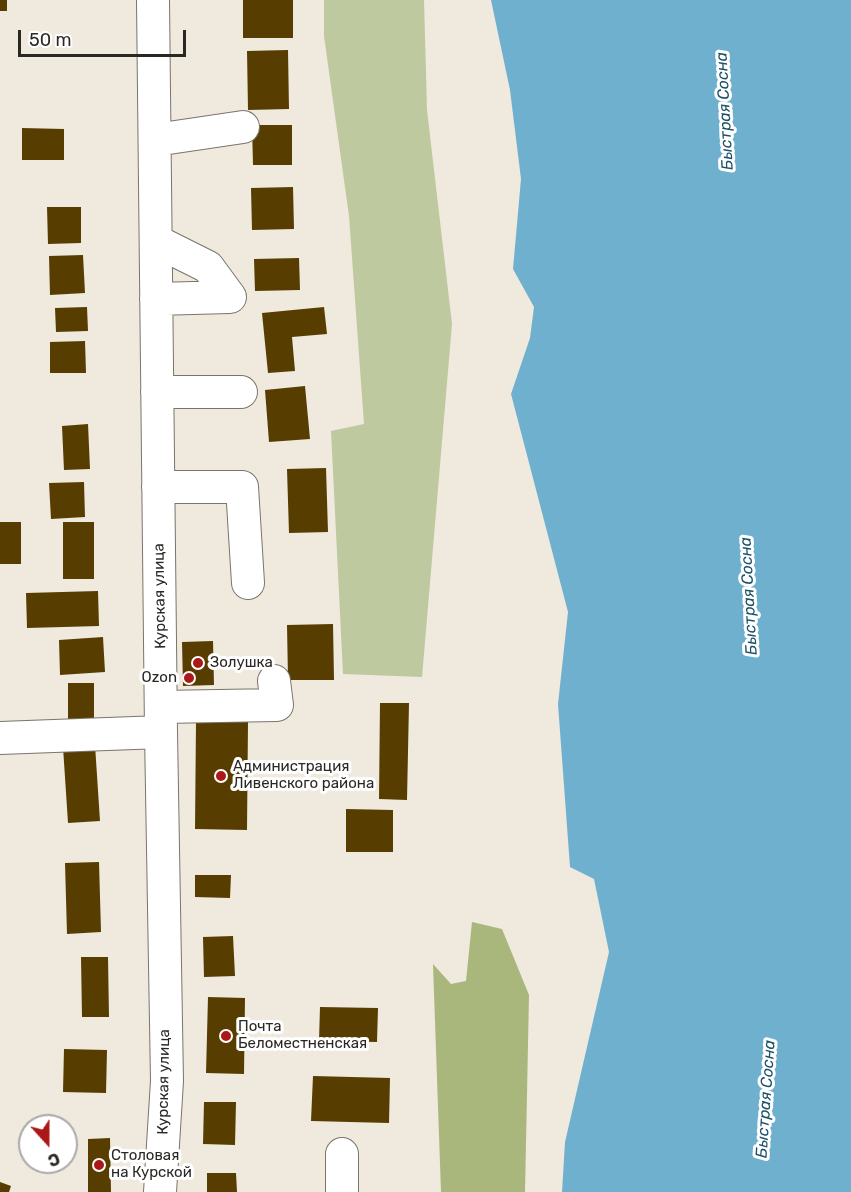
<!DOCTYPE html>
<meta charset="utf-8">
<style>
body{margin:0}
#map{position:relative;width:851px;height:1192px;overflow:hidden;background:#efe9de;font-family:Rubik,sans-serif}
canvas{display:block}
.north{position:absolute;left:18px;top:1114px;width:60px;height:60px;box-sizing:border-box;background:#fff;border:2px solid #aaa9a7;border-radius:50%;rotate:159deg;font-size:16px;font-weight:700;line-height:24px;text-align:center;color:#2a2824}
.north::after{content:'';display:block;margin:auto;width:21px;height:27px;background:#aa1817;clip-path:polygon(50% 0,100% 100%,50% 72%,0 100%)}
.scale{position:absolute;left:18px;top:30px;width:168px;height:27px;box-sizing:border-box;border:3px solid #2a2824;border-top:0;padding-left:8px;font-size:18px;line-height:21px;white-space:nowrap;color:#2a2824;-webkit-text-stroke:4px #fff;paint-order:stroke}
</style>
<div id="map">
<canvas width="851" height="1192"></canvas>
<div class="north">С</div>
<div class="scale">50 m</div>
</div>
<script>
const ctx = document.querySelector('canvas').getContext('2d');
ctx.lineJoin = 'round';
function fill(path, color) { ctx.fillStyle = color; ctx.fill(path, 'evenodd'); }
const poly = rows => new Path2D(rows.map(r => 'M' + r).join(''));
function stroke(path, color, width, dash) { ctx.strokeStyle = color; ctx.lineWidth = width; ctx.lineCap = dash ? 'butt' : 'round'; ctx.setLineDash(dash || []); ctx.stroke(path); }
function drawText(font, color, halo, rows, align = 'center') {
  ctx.font = font + ' Rubik,sans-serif'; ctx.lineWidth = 6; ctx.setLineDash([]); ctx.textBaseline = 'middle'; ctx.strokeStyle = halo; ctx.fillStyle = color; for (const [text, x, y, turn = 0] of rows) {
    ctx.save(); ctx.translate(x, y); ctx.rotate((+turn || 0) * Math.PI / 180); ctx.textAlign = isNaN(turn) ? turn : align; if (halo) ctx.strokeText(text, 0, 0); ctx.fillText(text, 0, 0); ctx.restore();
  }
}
const green = poly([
 [324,0,424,0,427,110,452,324,422,677,343,674,331,431,364,424,349,216,324,36]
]);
const forest = poly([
 [472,922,502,929,529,995,525,1192,441,1192,433,964,451,984,466,981]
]);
const water = poly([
 [491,0,851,0,851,1192,562,1192,565,1142,609,952,594,879,570,867,558,704,568,612,511,394,530,338,534,307,513,269,521,179,510,90]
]);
const building = poly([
 [0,0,7,0,7,11,0,11],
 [243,0,293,0,293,38,243,38],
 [288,50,289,109,248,110,247,51],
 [252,125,292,125,292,165,253,165],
 [22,128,64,129,64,160,22,160],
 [293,187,294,229,252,230,251,188],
 [47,207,81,207,81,243,48,244],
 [83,255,85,293,50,295,49,256],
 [299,258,300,290,255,291,254,259],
 [87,307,88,331,56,332,55,308],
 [324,307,327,334,292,337,295,371,268,373,262,313],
 [85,341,86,373,50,373,50,342],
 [305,386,310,439,269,442,265,390],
 [88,424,90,469,64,470,62,426],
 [326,468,328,532,289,533,287,469],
 [84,482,85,517,51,519,49,483],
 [0,522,21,522,21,564,0,564],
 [63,522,94,522,94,579,63,579],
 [98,591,99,626,27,628,26,593],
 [333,624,334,680,288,680,287,625],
 [103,637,105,672,60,675,59,640],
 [213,641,214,685,183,686,182,642],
 [68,683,94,683,94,724,68,725],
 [380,703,409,703,407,800,379,799],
 [196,722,248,722,247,830,195,829],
 [95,745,100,821,68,823,63,747],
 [346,809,393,810,393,852,346,852],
 [99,862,101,932,67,934,65,863],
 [195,875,231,875,230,898,195,897],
 [233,936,235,976,204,977,203,937],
 [81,957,108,957,109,1017,82,1017],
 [208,997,245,998,244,1074,206,1073],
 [320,1007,378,1008,377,1042,319,1041],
 [64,1049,107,1050,106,1093,63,1092],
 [313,1076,390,1078,389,1123,311,1121],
 [204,1102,236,1102,235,1145,203,1144],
 [110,1138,111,1192,88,1192,88,1139],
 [207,1173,236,1173,237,1192,207,1192],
 [0,1182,11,1186,9,1192,0,1192]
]);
const minor = poly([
 [153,0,161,732,167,1081,160,1192],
 [155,140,243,127],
 [156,241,208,267,230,297,156,299],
 [157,392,241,392],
 [158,487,242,487,248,583],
 [161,707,277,705,274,681],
 [0,738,161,732],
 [342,1154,342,1192]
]);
const markers = [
 [198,663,6,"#aa1817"],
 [189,678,6,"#aa1817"],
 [221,776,6,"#aa1817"],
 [226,1036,6,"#aa1817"],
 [99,1165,6,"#aa1817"]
];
const streetNames = [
 ["Курская улица",160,596,-91],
 ["Курская улица",164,1082,-89]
];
const poiNames = [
 ["Золушка",210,663],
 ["Ozon",177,678,"right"],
 ["Администрация",233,767],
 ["Ливенского района",233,784],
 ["Почта",238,1027],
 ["Беломестненская",238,1044],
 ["Столовая",111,1156],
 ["на Курской",111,1173]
];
const waterNames = [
 ["Быстрая Сосна",725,111,-93],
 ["Быстрая Сосна",749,596,-93],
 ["Быстрая Сосна",766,1099,-86]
];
fill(green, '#bfc99f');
fill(forest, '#a9b77c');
fill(water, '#70b0cf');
fill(building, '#583d00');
stroke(minor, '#7a746b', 34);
stroke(minor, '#fff', 32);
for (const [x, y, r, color] of markers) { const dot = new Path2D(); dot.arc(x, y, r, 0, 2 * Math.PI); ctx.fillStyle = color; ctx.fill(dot); stroke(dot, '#fff', 2); }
drawText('15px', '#2a2824', '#fff', streetNames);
drawText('15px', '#2a2824', '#fff', poiNames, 'left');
drawText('italic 16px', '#1d5167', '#fff', waterNames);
</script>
